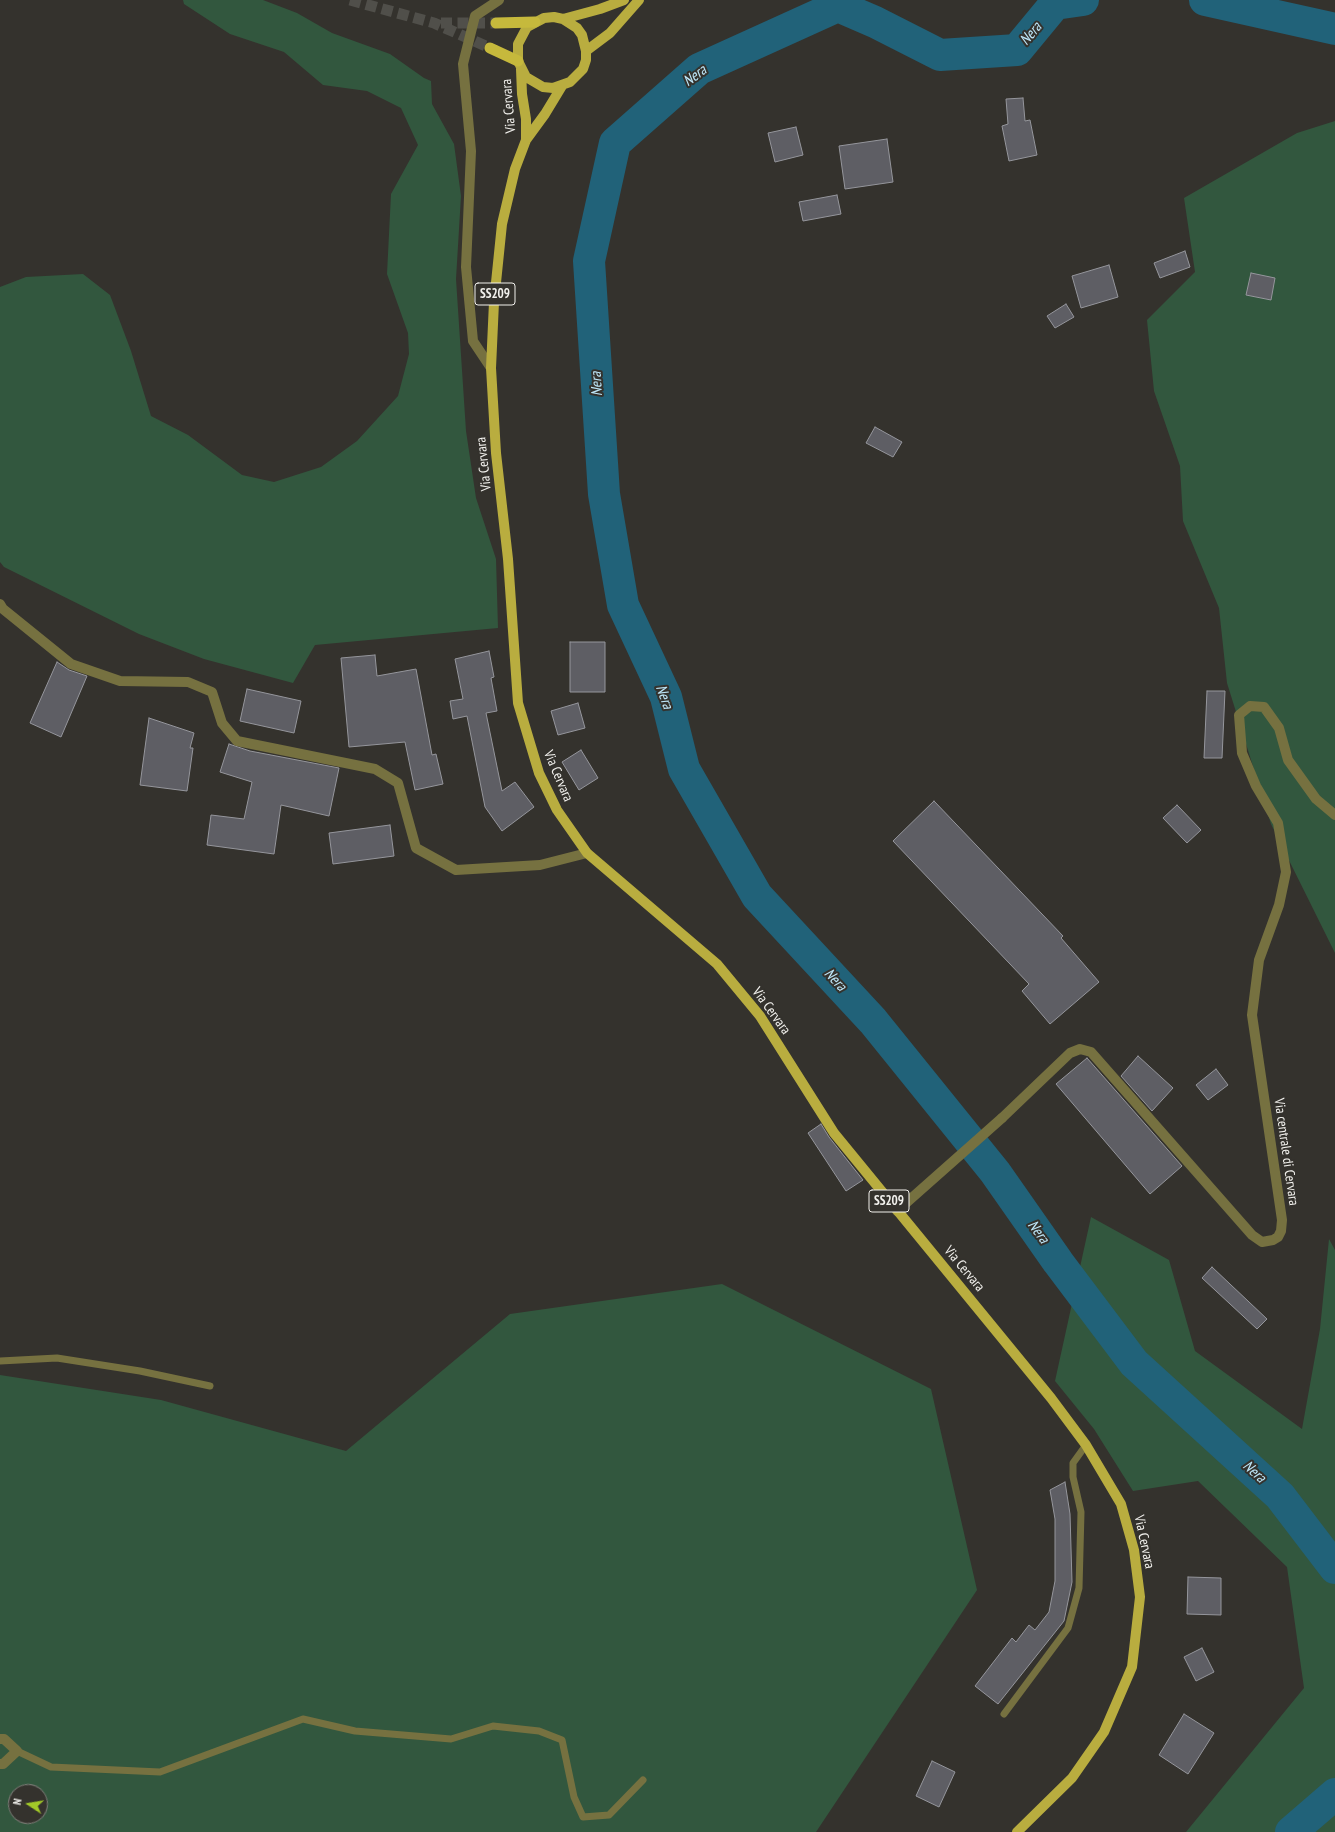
<!DOCTYPE html>
<style>
body{margin:0}
#map{position:relative;width:1335px;height:1832px;overflow:hidden;background:#34322d;font-family:"PT Sans Narrow",sans-serif}
canvas{display:block}
.north{position:absolute;left:8px;top:1784px;width:40px;height:40px;box-sizing:border-box;background:#34322d;border:1px solid #807e7a;border-radius:50%;rotate:282deg;font-size:11px;font-weight:700;line-height:16px;text-align:center;color:#f2f1ed}
.north::after{content:'';display:block;margin:auto;width:14px;height:18px;background:#a2c928;clip-path:polygon(50% 0,100% 100%,50% 72%,0 100%)}
</style>
<div id="map">
<canvas width="1335" height="1832"></canvas>
<div class="north">N</div>
</div>
<script>
const ctx = document.querySelector('canvas').getContext('2d');
ctx.lineJoin = 'round';
function fill(path, color) { ctx.fillStyle = color; ctx.fill(path, 'evenodd'); }
const poly = rows => new Path2D(rows.map(r => 'M' + r).join(''));
function stroke(path, color, width, dash) { ctx.strokeStyle = color; ctx.lineWidth = width; ctx.lineCap = dash ? 'butt' : 'round'; ctx.setLineDash(dash || []); ctx.stroke(path); }
function drawText(font, color, halo, rows, align = 'center') {
  ctx.font = font + ' "PT Sans Narrow",sans-serif'; ctx.lineWidth = 4; ctx.setLineDash([]); ctx.textBaseline = 'middle'; ctx.strokeStyle = halo; ctx.fillStyle = color; for (const [text, x, y, turn = 0] of rows) {
    ctx.save(); ctx.translate(x, y); ctx.rotate((+turn || 0) * Math.PI / 180); ctx.textAlign = isNaN(turn) ? turn : align; if (halo) ctx.strokeText(text, 0, 0); ctx.fillText(text, 0, 0); ctx.restore();
  }
}
const green = poly([
 [183,0,263,0,297,13,332,33,390,54,424,78,431,81,432,104,454,144,461,196,456,279,466,431,476,498,496,559,498,628,315,645,293,683,204,659,139,634,4,567,0,562,0,287,26,277,83,274,110,295,131,351,151,416,188,435,242,475,274,482,321,467,357,441,398,396,409,354,408,333,387,274,391,194,418,145,401,108,367,91,323,85,284,52,230,34,184,4],
 [1335,121,1335,953,1271,824,1227,683,1219,608,1183,521,1180,466,1154,391,1147,320,1195,272,1184,198,1297,133],
 [1091,1217,1169,1260,1195,1351,1302,1429,1320,1329,1329,1239,1335,1250,1335,1832,1186,1832,1304,1688,1287,1567,1198,1481,1133,1491,1094,1429,1055,1381],
 [722,1284,931,1389,977,1590,816,1832,0,1832,0,1375,161,1400,346,1451,510,1314],
 [16,1792,40,1792,40,1816,16,1816]
]);
const river = poly([
 [1083,0,1055,4,1017,50,940,55,875,22,838,6,699,69,615,143,589,261,604,494,623,605,666,697,684,769,757,896,873,1021,995,1172,1058,1262,1134,1363,1280,1496,1335,1568],
 [1205,0,1335,29],
 [1291,1832,1335,1794]
]);
const building = poly([
 [1023,98,1025,121,1030,120,1037,155,1009,161,1002,126,1008,124,1006,99,1023,98],
 [796,127,803,155,775,162,768,133,796,127],
 [887,139,893,182,845,189,839,146,887,139],
 [837,195,841,214,803,221,799,202,837,195],
 [1185,251,1190,267,1160,278,1154,263,1185,251],
 [1109,265,1118,297,1081,308,1072,276,1109,265],
 [1251,273,1275,278,1271,300,1246,295,1251,273],
 [1066,304,1074,317,1055,328,1047,316,1066,304],
 [875,427,902,442,893,457,866,443,875,427],
 [570,642,605,642,605,692,570,692,570,642],
 [489,651,494,677,491,678,497,711,486,713,502,791,515,782,534,807,502,831,485,807,467,716,453,719,450,701,463,699,455,659,489,651],
 [375,655,377,676,416,669,432,755,436,754,443,784,415,790,405,742,349,747,341,658,375,655],
 [57,662,69,670,87,676,61,737,30,723,57,662],
 [247,689,301,701,294,733,240,721,247,689],
 [1207,691,1225,691,1222,758,1204,758,1207,691],
 [578,703,585,728,558,735,551,711,578,703],
 [149,718,194,733,190,748,193,748,187,791,140,785,149,718],
 [229,744,250,751,339,768,329,816,281,805,274,854,207,845,211,815,244,819,252,782,220,772,229,744],
 [581,750,598,778,579,790,562,762,581,750],
 [934,801,1063,936,1061,938,1099,982,1050,1024,1022,991,1029,984,893,841,934,801],
 [1177,805,1201,830,1187,843,1163,818,1177,805],
 [390,825,394,856,333,864,329,833,390,825],
 [1138,1056,1173,1088,1152,1111,1121,1076,1138,1056],
 [1087,1058,1182,1166,1150,1194,1056,1084,1087,1058],
 [1216,1069,1228,1085,1208,1100,1196,1085,1216,1069],
 [821,1124,829,1137,863,1180,846,1191,808,1133,821,1124],
 [1212,1267,1267,1319,1257,1329,1202,1278,1212,1267],
 [1065,1482,1070,1514,1072,1582,1064,1621,998,1704,975,1686,1012,1638,1016,1642,1029,1625,1035,1630,1049,1612,1055,1581,1055,1519,1050,1490,1065,1482],
 [1188,1577,1221,1578,1221,1615,1187,1614,1188,1577],
 [1202,1648,1214,1672,1196,1681,1184,1657,1202,1648],
 [1184,1714,1214,1733,1188,1774,1159,1755,1184,1714],
 [932,1761,955,1772,939,1807,916,1796,932,1761]
]);
const trunkTunnel = poly([
 [350,0,434,23,490,48],
 [441,23,496,23]
]);
const service = poly([
 [0,1361,57,1358,140,1371,210,1386],
 [1004,1714,1068,1628,1079,1588,1081,1512,1073,1477,1073,1463,1086,1445],
 [17,1751,51,1767,160,1772,303,1719,355,1731,451,1739,493,1726,539,1731,562,1740,574,1797,583,1817,609,1815,643,1780]
]);
const minor = poly([
 [491,368,473,341,466,267,471,151,463,64,475,16,499,0],
 [1002,1118,1070,1053,1080,1049,1091,1052,1252,1235,1262,1242,1273,1240,1278,1237,1281,1231,1282,1220,1252,1015,1259,960,1279,905,1286,872,1278,823,1256,786,1242,753,1239,715,1250,706,1264,707,1279,728,1288,760,1316,799,1335,815],
 [0,1739,4,1739,17,1751,3,1764,0,1764]
]);
const tertiary = poly([
 [0,604,3,609,71,664,120,681,188,682,212,692,222,723,237,741,375,769,398,783,416,848,456,870,540,865,587,853],
 [897,1211,1002,1118]
]);
const primary = poly([
 [563,19,577,28,582,35,586,51,586,60,583,69,570,82,553,88,543,87,526,77,518,61,518,44,527,27,544,18,554,17,563,19,600,9,624,0],
 [586,51,610,33,639,0],
 [521,69,522,94,526,119,526,140],
 [562,86,545,114,526,140,515,169,502,224,494,302,491,368,496,453,508,559,518,703,539,773,557,810,587,853,717,964,760,1016,834,1133,1051,1398,1086,1445,1121,1504,1134,1550,1140,1597,1132,1667,1104,1732,1072,1778,1017,1832]
]);
const trunk = poly([
 [496,23,535,22],
 [490,48,518,61]
]);
const shields = [
 [495,294,40],
 [889,1201,40]
];
const shieldNames = [
 ["SS209",495,294],
 ["SS209",889,1201]
];
const streetNames = [
 ["Via Cervara",509,106,-95],
 ["Via Cervara",484,464,-96],
 ["Via Cervara",558,776,67],
 ["Via Cervara",771,1011,54],
 ["Via centrale di Cervara",1286,1152,82],
 ["Via Cervara",964,1269,50],
 ["Via Cervara",1144,1542,78]
];
const waterNames = [
 ["Nera",1031,34,-50],
 ["Nera",695,76,-36],
 ["Nera",597,384,-93],
 ["Nera",664,697,70],
 ["Nera",835,980,47],
 ["Nera",1038,1232,54],
 ["Nera",1254,1472,42]
];
fill(green, '#32573e');
stroke(river, '#216279', 32);
fill(building, '#5e5e64');
stroke(building, '#95969c', 1);
stroke(trunkTunnel, '#504f4a', 11, [11, 5.5]);
stroke(service, '#767140', 7);
stroke(minor, '#767140', 10);
stroke(tertiary, '#767140', 10);
stroke(primary, '#b9ad3f', 10);
stroke(trunk, '#c6b93c', 11);
for (const [x, y, w] of shields) { const box = new Path2D(); box.roundRect(x - w / 2, y - 11, w, 22, 3); ctx.fillStyle = '#34322d'; ctx.fill(box); stroke(box, '#f2f1ed', 1); }
drawText('bold 13px', '#f2f1ed', null, shieldNames);
drawText('14px', '#f2f1ed', '#34322d', streetNames);
drawText('italic 15px', '#bfe8fa', '#34322d', waterNames);
</script>
